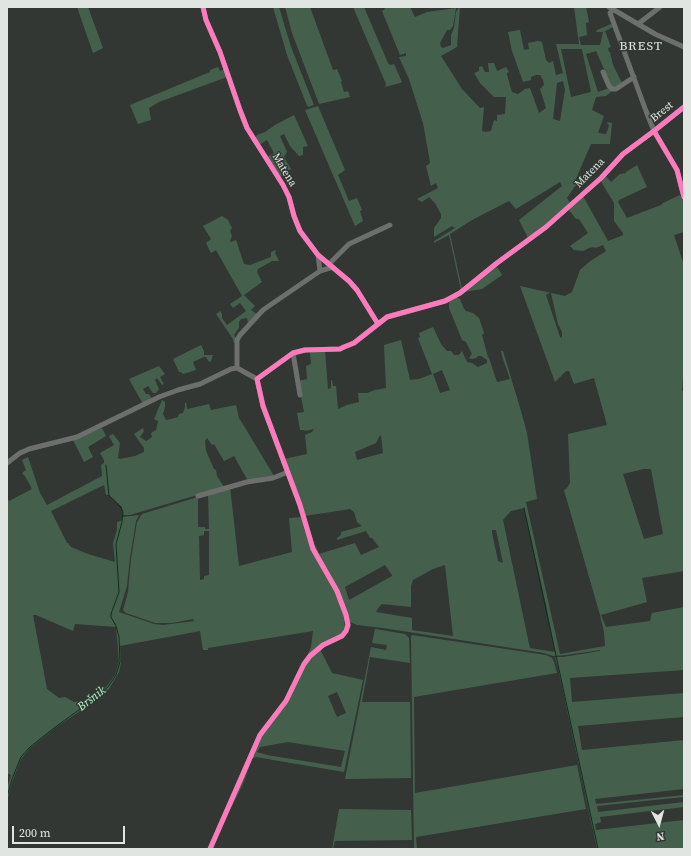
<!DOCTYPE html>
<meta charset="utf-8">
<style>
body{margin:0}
#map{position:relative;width:691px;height:856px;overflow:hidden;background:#323734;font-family:"Source Serif 4",serif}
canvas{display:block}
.frame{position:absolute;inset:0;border:8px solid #e0e5e2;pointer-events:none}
.north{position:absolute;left:639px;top:804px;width:40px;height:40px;-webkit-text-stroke:3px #313833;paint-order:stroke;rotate:174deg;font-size:11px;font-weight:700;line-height:16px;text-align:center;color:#e0e5e2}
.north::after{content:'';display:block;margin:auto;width:14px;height:18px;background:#e0e5e2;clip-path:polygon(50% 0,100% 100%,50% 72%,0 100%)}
.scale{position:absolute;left:12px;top:826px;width:113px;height:18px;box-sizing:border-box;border:2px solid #e0e5e2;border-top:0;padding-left:5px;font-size:12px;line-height:14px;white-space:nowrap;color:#e0e5e2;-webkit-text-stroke:3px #313833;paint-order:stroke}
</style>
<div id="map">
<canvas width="691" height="856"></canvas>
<div class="frame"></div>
<div class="north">N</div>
<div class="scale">200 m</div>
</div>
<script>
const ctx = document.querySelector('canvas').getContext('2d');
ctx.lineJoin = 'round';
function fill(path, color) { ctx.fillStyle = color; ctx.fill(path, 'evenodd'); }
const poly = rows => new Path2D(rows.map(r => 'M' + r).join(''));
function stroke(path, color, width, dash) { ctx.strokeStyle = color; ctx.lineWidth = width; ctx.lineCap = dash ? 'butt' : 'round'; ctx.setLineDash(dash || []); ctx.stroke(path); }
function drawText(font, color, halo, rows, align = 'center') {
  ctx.font = font + ' "Source Serif 4",serif'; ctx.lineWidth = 3; ctx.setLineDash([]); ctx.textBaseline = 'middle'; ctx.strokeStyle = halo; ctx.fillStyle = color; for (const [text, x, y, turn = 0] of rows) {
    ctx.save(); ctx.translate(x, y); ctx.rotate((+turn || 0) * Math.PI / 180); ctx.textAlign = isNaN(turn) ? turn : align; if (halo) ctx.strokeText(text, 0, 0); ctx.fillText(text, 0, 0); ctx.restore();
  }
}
const green = poly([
 [77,7,88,7,103,48,93,53],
 [273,7,279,7,291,47,314,105,308,107,306,103,287,55],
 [285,7,310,7,333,70,337,69,342,81,341,82,344,92,348,91,350,97,319,104,292,33],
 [353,7,364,7,388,63,390,65,394,64,402,82,400,83,385,87,386,84],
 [384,7,389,7,389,8,410,7,415,17,427,12,456,8,453,26,450,30,447,30,440,43,441,47,443,48,451,45,451,35,454,28,456,12,459,7,460,7,457,47,441,56,462,89,480,108,484,107,482,131,485,132,491,131,494,120,497,121,497,115,505,114,506,97,494,97,480,83,474,73,479,71,479,67,482,66,485,72,489,72,488,63,494,63,497,71,506,67,509,72,507,73,507,75,512,92,518,94,525,89,530,88,539,113,546,108,540,89,544,85,543,80,540,75,536,75,531,77,531,80,523,82,512,51,508,32,520,30,524,50,529,49,528,43,538,41,542,42,546,60,549,63,553,61,556,75,563,73,556,44,579,44,574,7,586,7,589,22,586,23,587,35,579,37,581,45,600,45,603,32,596,32,597,30,611,24,613,27,605,31,611,47,608,48,609,52,610,52,613,65,622,83,613,88,609,85,604,69,596,51,586,54,598,92,609,88,613,90,606,96,596,97,592,110,604,116,598,133,606,134,609,126,607,122,612,123,610,144,591,144,575,181,585,182,584,184,575,186,567,198,570,203,545,225,528,238,519,220,562,186,560,182,516,209,509,201,472,220,450,234,462,289,461,290,449,235,434,243,434,241,455,228,452,226,434,237,434,228,441,218,441,214,435,203,429,197,422,202,417,199,438,188,436,183,431,186,426,166,429,164,430,162,423,123,409,79,399,57,406,56,406,53,400,55,382,11,385,9],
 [561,49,582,49,591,92,571,97],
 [563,81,565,90,560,121,553,119,557,83],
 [218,67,220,71,225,69,227,77,159,102,149,108,151,120,138,124,130,105,210,72,210,70],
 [318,106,345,170,338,175,349,201,357,198,362,210,360,211,363,221,355,226,305,110],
 [294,115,308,146,303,147,303,155,299,156,290,146,284,134,280,136,287,152,284,157,291,169,280,177,267,157,274,153,267,140,259,145,255,139,257,135,265,132,275,125],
 [637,165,647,187,619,200,618,202,627,218,661,205,663,203,680,195,684,203,684,232,674,235,684,265,684,362,682,391,684,392,684,571,642,578,647,602,601,615,606,627,650,621,652,613,684,607,684,670,570,678,572,702,684,693,684,717,578,726,582,750,684,740,684,789,595,799,596,804,684,795,684,797,597,806,598,812,684,802,684,807,600,817,601,822,595,824,596,830,684,820,684,849,597,849,558,668,555,657,563,657,600,651,600,650,566,655,553,656,544,653,383,628,357,625,350,622,313,547,316,546,319,554,355,543,361,555,379,547,372,538,370,538,366,531,337,540,337,538,341,535,341,532,362,526,357,522,354,512,350,509,305,516,284,459,307,454,305,435,312,432,314,429,305,431,304,430,300,430,297,413,304,412,298,381,307,379,306,366,311,364,310,353,311,352,325,351,328,389,331,388,331,380,332,380,333,386,336,386,338,409,347,405,359,402,358,393,367,393,375,390,386,388,384,345,401,340,410,380,419,379,432,374,418,338,420,337,419,333,433,327,441,344,447,351,451,351,454,355,459,355,462,351,467,362,472,363,478,367,487,363,487,360,481,356,478,356,476,358,472,359,469,358,472,354,466,342,462,340,449,308,449,301,457,297,460,299,464,309,466,311,473,313,479,318,484,333,482,335,488,357,489,358,497,382,510,379,502,356,501,351,503,351,521,411,527,433,537,499,526,502,560,654,605,646,604,632,600,615,564,490,567,488,570,483,568,434,607,425,594,378,574,384,569,371,566,371,555,382,520,286,565,296,572,292,580,270,589,262,606,251,603,245,595,248,594,247,589,248,583,251,574,250,570,246,588,233,579,219,576,219,568,209,583,196,608,241,621,236,623,235,623,233,614,221,614,203,600,180,605,175,611,182,620,174,626,173,626,172],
 [549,293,551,293,558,324,562,332,562,338,560,337,546,295],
 [442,370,450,390,440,393,433,374],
 [381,435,383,453,357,460,355,452,376,443,379,437],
 [644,469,651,469,663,534,644,539,623,474],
 [524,508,546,605,555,652,530,648,529,644,503,520,511,511],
 [492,530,496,530,503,563,498,561,492,533],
 [385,565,392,575,392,576,349,600,345,587],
 [445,565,453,636,412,630,412,618,376,612,379,607,382,604,411,607,411,586,413,580,433,569],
 [222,216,228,220,232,228,230,231,232,236,230,241,231,242,236,240,244,264,250,265,271,257,271,252,276,250,275,253,279,261,272,261,258,269,257,272,262,282,244,295,255,306,251,310,257,314,248,323,247,318,241,319,239,322,239,328,234,335,236,338,234,344,233,339,216,314,220,311,222,314,222,318,227,325,246,311,240,303,233,308,230,304,242,296,216,250,211,253,206,243,211,239,203,226],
 [495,267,498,268,502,275,482,289,463,292],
 [201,345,204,351,204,355,213,355,211,361,209,362,206,357,204,357,193,362,196,370,183,374,181,372,179,372,173,359],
 [159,366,165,374,160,377,164,384,162,385,157,378,155,380,159,389,156,393,153,393,148,386,143,389,146,394,149,394,152,399,143,404,129,379],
 [162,400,165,402,165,407,163,414,166,420,171,419,178,417,179,414,183,413,185,407,185,403,186,402,187,409,209,404,211,410,236,405,239,418,244,426,274,476,248,481,234,456,224,461,214,444,212,445,207,438,205,441,206,451,214,469,216,470,217,476,224,487,130,515,123,515,122,507,109,495,106,495,104,485,51,511,67,543,68,543,71,547,88,554,115,562,113,543,117,530,117,522,121,521,123,517,139,515,136,521,130,557,127,586,119,612,154,624,163,625,194,621,193,619,172,623,155,623,126,613,123,610,128,592,131,559,137,522,142,514,198,497,198,527,205,527,205,529,209,529,208,493,230,487,239,566,292,552,289,518,302,517,304,529,312,552,334,590,343,610,345,627,342,633,306,658,311,647,313,631,208,648,208,650,203,650,200,631,120,646,121,663,119,672,109,689,83,709,55,728,30,748,21,759,12,782,7,801,7,785,8,785,11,776,10,774,7,774,7,498,9,501,32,489,25,476,22,473,26,470,22,460,28,457,40,493,47,505,102,476,101,465,104,463,104,460,100,453,114,445,109,436,113,434,120,443,118,458,120,459,135,456,144,452,144,448,134,434,143,428,144,431,140,437,146,441,148,440,152,437,151,433,156,430,158,421,154,419],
 [204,531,209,531,209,575,204,576,204,579,200,580,199,536,204,535],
 [33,615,36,615,73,631,75,624,116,627,119,662,115,675,107,686,84,705,83,701,74,702,65,697,59,698,47,689],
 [102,428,106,436,88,447,93,457,84,462,73,440],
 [375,629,405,634,409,638,410,663,370,657,362,702,410,702,411,778,345,779,371,647,386,650,387,645,372,643],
 [412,635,546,655,552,658,554,662,557,673,414,697,415,793,577,765,586,809,416,837,417,849,414,849,411,637],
 [320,649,332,673,363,680,344,772,256,757,252,759,243,784,231,808,230,807,259,740,268,726,283,709,307,663,313,655],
 [337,692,346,713,337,717,328,696],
 [288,742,345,751,341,767,267,755,257,752,260,747],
 [339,809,411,810,412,840,335,841,333,849,332,849]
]);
const stream = poly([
 [524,508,598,849],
 [7,797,12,779,21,757,30,747,54,728,87,704,108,687,116,675,120,662,119,637,116,626,111,617,111,614,119,592,116,544,122,522,123,512,120,506,109,496,106,465]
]);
const minor = poly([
 [203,7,206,20,220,52,240,110,247,128,283,185,289,197,294,216,300,231,318,255,349,281,357,290,378,324],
 [609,7,655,34,684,47],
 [613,10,610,13,646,111,654,131,677,170,684,197],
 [638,24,660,7],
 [603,72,609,86,612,89,616,89,634,77],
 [318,255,320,271],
 [329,264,349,244,390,225],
 [293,353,300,395],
 [237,368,237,340,240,335,263,310,320,271,333,267],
 [257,379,293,353,305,350,340,349,344,347,354,343,387,317,445,301,460,293,497,263,546,227,601,178,623,154,654,131,684,107],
 [7,463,20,453,29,449,77,437,159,397,178,390,200,384,231,369,237,368,257,379],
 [198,496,247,482,273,478,288,472],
 [210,849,260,735,286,701,304,664,310,656,323,645,342,636,346,631,348,625,346,615,337,591,313,549,300,505,263,406,257,379]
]);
const cycleway = poly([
 [203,7,206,20,220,52,240,110,247,128,283,185,289,197,294,216,300,231,318,255,349,281,357,290,378,324],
 [654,131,677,170,684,197],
 [210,849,260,735,286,701,304,664,310,656,323,645,342,636,346,631,348,625,346,615,337,591,313,549,300,505,263,406,257,379,293,353,305,350,340,349,344,347,354,343,387,317,445,301,460,293,497,263,546,227,601,178,623,154,654,131,684,107]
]);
const streetNames = [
 ["Brest",662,112,-39],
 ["Matena",284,170,59],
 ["Matena",590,173,-45]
];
const waterNames = [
 ["Bršnik",92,699,-38]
];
const quarterNames = [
 ["BREST",641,47]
];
fill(green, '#44604d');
stroke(stream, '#0f2f1c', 1);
stroke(minor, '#6d6f6d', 5);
stroke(cycleway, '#fd7abc', 5);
drawText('11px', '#e0e5e2', '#313833', streetNames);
drawText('italic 12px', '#b7f4ca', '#313833', waterNames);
ctx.letterSpacing = '1px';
drawText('13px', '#e0e5e2', '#313833', quarterNames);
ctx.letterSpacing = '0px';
</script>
